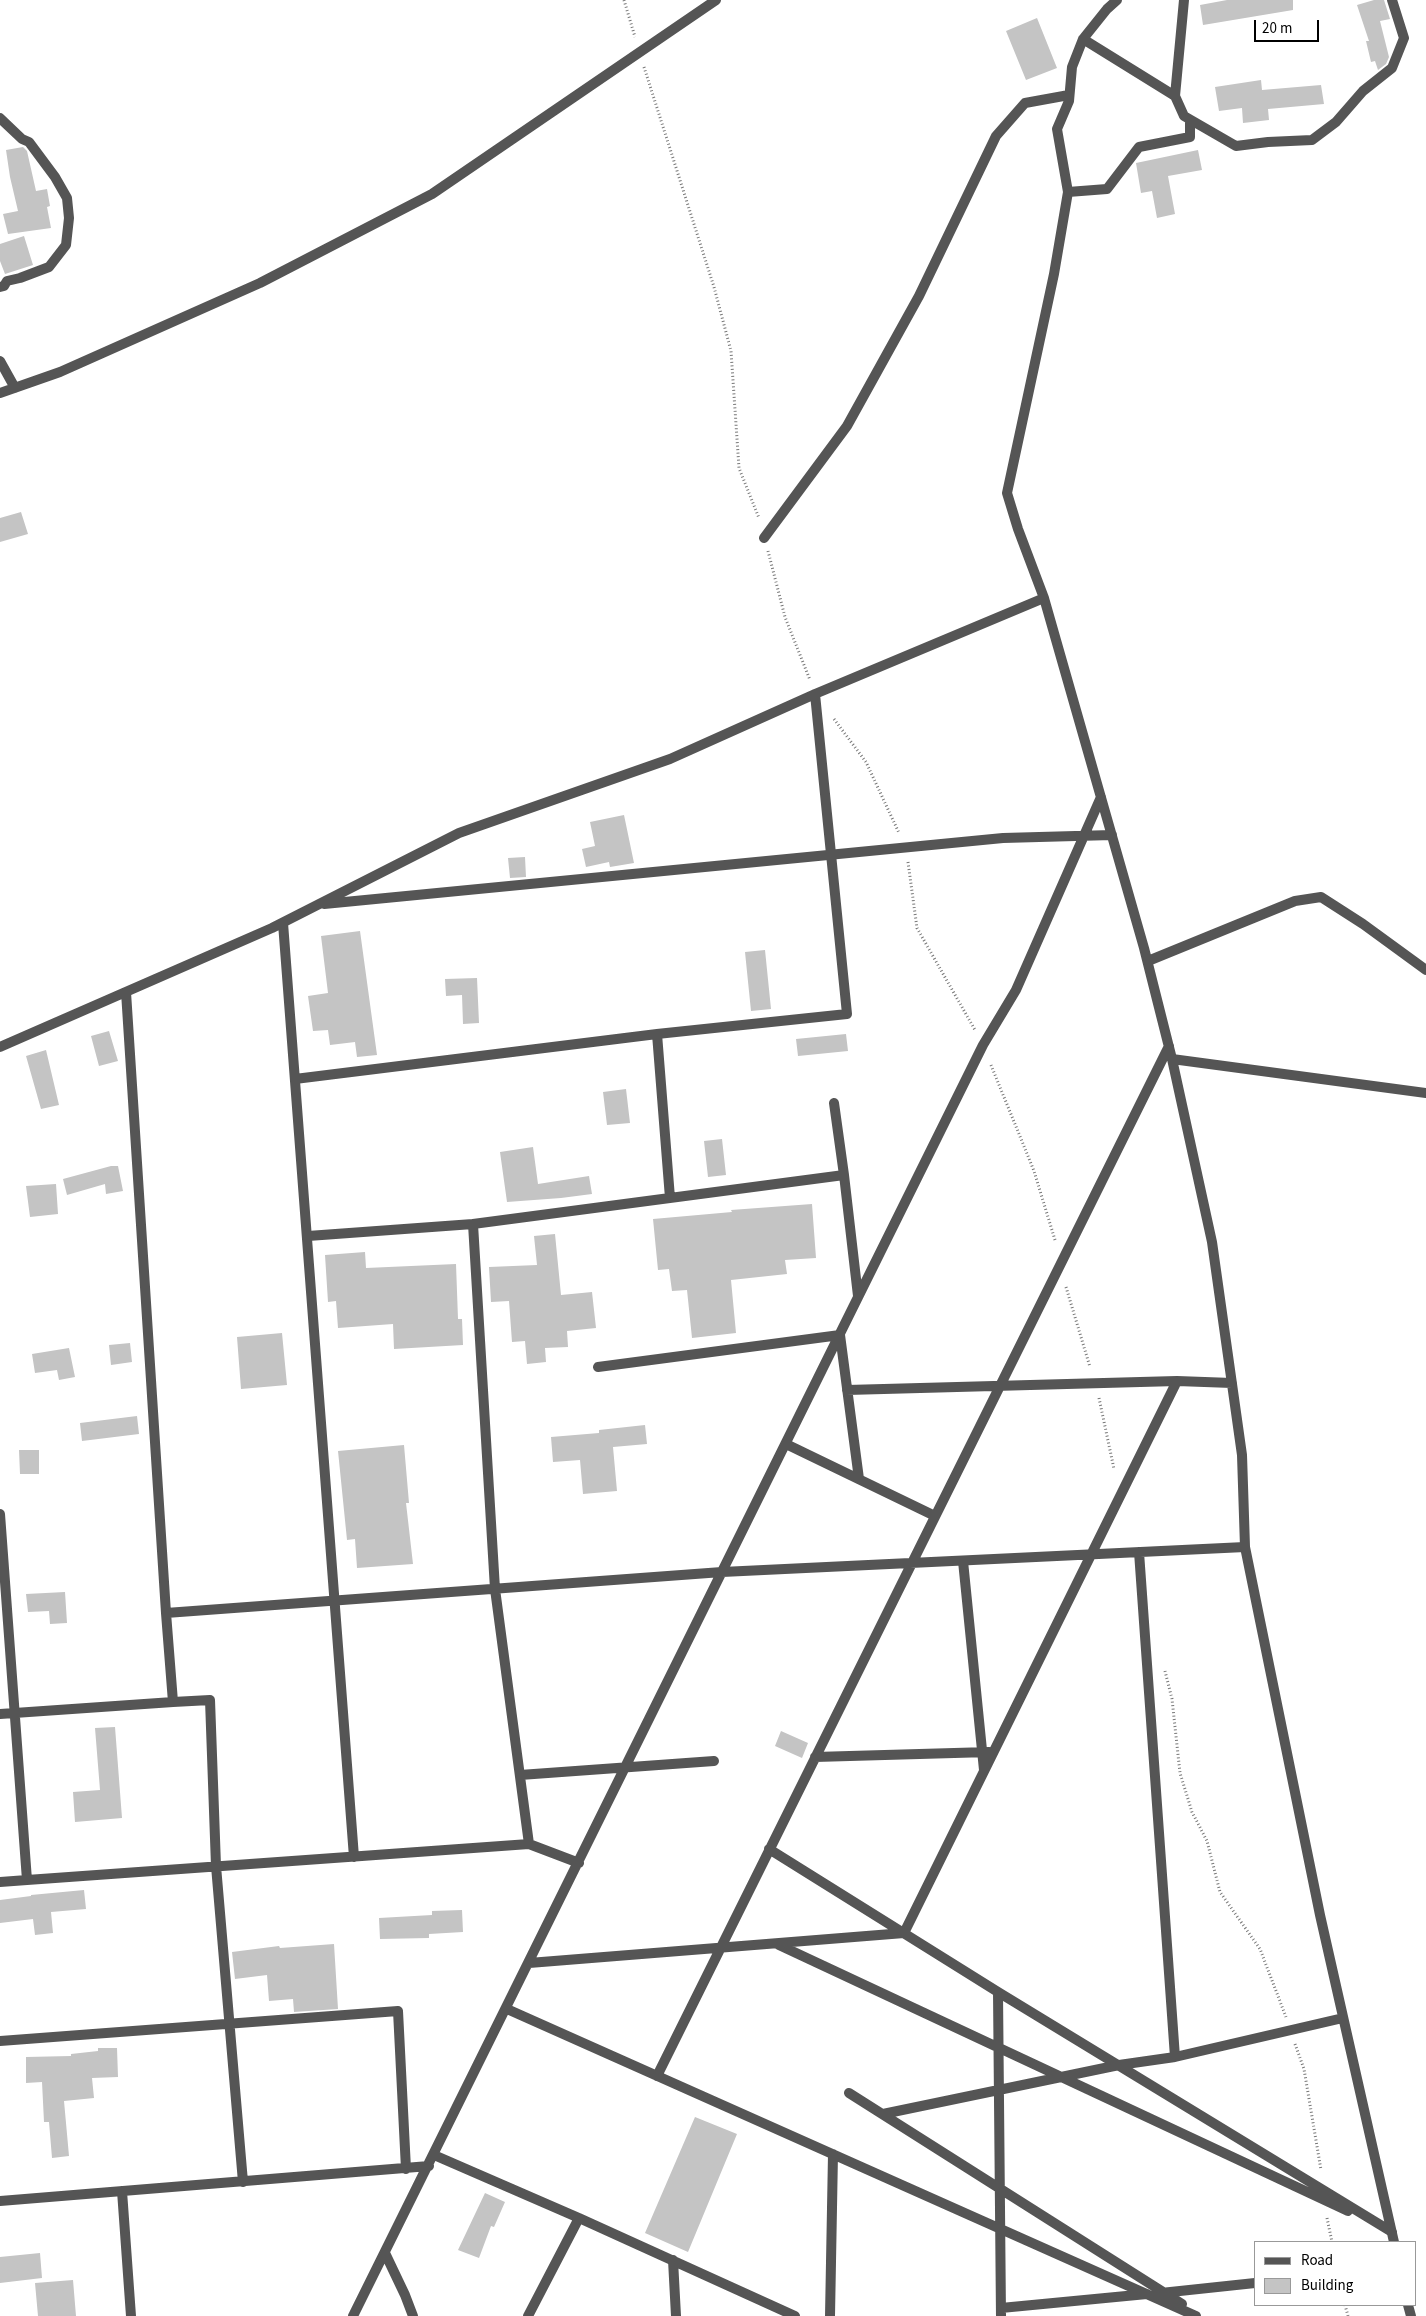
<!DOCTYPE html>
<style>
body{margin:0}
#map{position:relative;width:1426px;height:2316px;overflow:hidden;background:#fff;font-family:"Source Sans 3",sans-serif}
canvas{display:block}
.legend{position:absolute;left:1254px;top:2241px;width:162px;height:65px;box-sizing:border-box;background:#fff;border:1px solid #999;margin:0;padding:6px 9px;list-style:none;font-size:15px;color:#000}
.legend li{display:flex;align-items:center;gap:10px;height:25px}
.legend b{width:25px;border:1px solid #999}
.scale{position:absolute;left:1254px;top:20px;width:65px;height:22px;box-sizing:border-box;border:2px solid #000;border-top:0;padding-left:6px;font-size:15px;line-height:18px;white-space:nowrap;color:#000;-webkit-text-stroke:4px #fff;paint-order:stroke}
</style>
<div id="map">
<canvas width="1426" height="2316"></canvas>
<ul class="legend">
<li><b style="height:6px;background:#555"></b>Road</li>
<li><b style="height:14px;background:#c4c4c4"></b>Building</li>
</ul>
<div class="scale">20 m</div>
</div>
<script>
const ctx = document.querySelector('canvas').getContext('2d');
ctx.lineJoin = 'round';
function fill(path, color) { ctx.fillStyle = color; ctx.fill(path, 'evenodd'); }
const poly = rows => new Path2D(rows.map(r => 'M' + r).join(''));
function stroke(path, color, width, dash) { ctx.strokeStyle = color; ctx.lineWidth = width; ctx.lineCap = dash ? 'butt' : 'round'; ctx.setLineDash(dash || []); ctx.stroke(path); }
const building = poly([
 [1227,0,1293,0,1293,10,1203,25,1200,5],
 [1374,0,1384,0,1390,19,1380,21,1389,57,1386,64,1378,70,1375,61,1371,62,1366,41,1369,41,1357,5],
 [1037,18,1057,68,1026,80,1006,31],
 [1261,80,1262,90,1321,85,1324,104,1268,109,1269,120,1243,123,1242,108,1219,111,1215,87],
 [23,147,27,151,36,191,47,189,50,206,47,207,51,228,8,234,3,214,18,211,10,177,6,150],
 [1198,150,1202,170,1168,176,1175,214,1157,218,1152,191,1141,193,1136,163],
 [24,236,33,265,5,274,0,261,0,244],
 [21,512,28,534,0,542,0,518],
 [624,815,634,863,610,867,609,862,586,867,582,849,595,846,590,822],
 [525,857,526,877,510,878,508,858],
 [360,931,377,1055,357,1057,355,1042,330,1045,328,1030,313,1031,308,996,328,993,321,936],
 [765,950,771,1009,751,1011,745,952],
 [477,978,479,1023,463,1024,462,995,446,996,445,979],
 [109,1031,118,1061,99,1066,91,1036],
 [846,1034,848,1051,798,1056,796,1039],
 [46,1050,59,1105,41,1109,26,1056],
 [626,1089,630,1123,607,1125,603,1092],
 [722,1139,726,1175,708,1177,704,1141],
 [533,1147,538,1184,589,1176,592,1194,561,1198,507,1202,500,1152],
 [111,1166,118,1166,123,1191,106,1194,105,1184,67,1195,63,1179],
 [56,1184,58,1214,30,1217,26,1186],
 [812,1204,816,1258,785,1260,787,1274,731,1280,736,1333,692,1338,687,1290,672,1291,669,1269,658,1270,653,1219,732,1212,731,1210],
 [555,1234,561,1295,592,1292,596,1328,567,1331,568,1347,545,1348,546,1362,527,1364,525,1341,512,1342,509,1301,491,1302,489,1267,537,1265,534,1236],
 [365,1252,366,1268,456,1264,458,1319,462,1319,463,1345,394,1349,393,1324,338,1328,336,1301,328,1302,325,1255],
 [282,1333,287,1385,241,1389,237,1337],
 [130,1343,132,1362,111,1365,109,1345],
 [69,1348,75,1377,59,1380,57,1370,35,1373,32,1354],
 [137,1416,139,1434,82,1441,80,1423],
 [645,1425,647,1444,613,1447,617,1491,583,1494,580,1460,553,1462,551,1437,599,1433,599,1430],
 [404,1445,409,1503,406,1503,413,1564,357,1568,355,1539,347,1540,338,1451],
 [19,1450,39,1450,39,1474,20,1474],
 [65,1592,67,1623,50,1624,49,1611,28,1612,26,1594],
 [115,1727,122,1818,75,1822,73,1792,100,1790,95,1728],
 [781,1731,808,1743,802,1758,775,1746],
 [84,1890,86,1909,51,1912,53,1933,35,1935,33,1919,0,1923,0,1900,31,1896,31,1895],
 [462,1910,463,1932,429,1934,429,1938,380,1939,379,1918,432,1915,432,1911],
 [334,1944,338,2009,294,2012,293,1999,269,2001,267,1975,235,1979,232,1952,279,1946,280,1948],
 [98,2048,117,2048,118,2077,92,2078,94,2098,64,2101,69,2156,52,2158,49,2122,44,2122,42,2082,26,2083,26,2057,71,2056,71,2054,98,2051],
 [695,2117,737,2134,688,2252,645,2233],
 [485,2193,505,2202,494,2227,491,2226,479,2258,458,2250],
 [40,2253,42,2278,0,2283,0,2257],
 [73,2280,76,2316,38,2316,35,2283]
]);
const path = poly([
 [624,0,635,37],
 [644,67,714,287,731,351,739,468,759,518],
 [768,551,785,617,810,680],
 [834,719,866,762,899,833],
 [908,862,917,928,975,1030],
 [991,1065,1034,1171,1055,1240],
 [1066,1287,1090,1367],
 [1099,1398,1114,1469],
 [1165,1671,1172,1699,1180,1773,1192,1812,1207,1841,1220,1892,1260,1949,1286,2017],
 [1295,2044,1304,2069,1321,2170],
 [1327,2218,1332,2242],
 [1345,2305,1348,2316]
]);
const minor = poly([
 [1117,0,1107,9,1083,39,1072,67,1069,101,1057,129,1068,192,1054,274,1007,493,1018,529,1044,598,1144,948,1172,1059,1212,1242,1242,1455,1245,1547],
 [1184,0,1175,96,1184,116,1236,146,1268,142,1312,140,1336,122,1363,91,1392,68,1404,38,1392,0],
 [1083,39,1175,96],
 [0,118,22,139,29,142,55,177,67,198,69,218,66,245,49,267,20,278,7,281,4,286,0,287],
 [1068,192,1107,189,1139,147,1190,137,1190,120],
 [0,361,15,388],
 [0,393,60,372,260,283,432,194,716,0],
 [764,538,847,426,919,296,996,136,1025,103,1069,95],
 [324,904,1003,838,1112,835],
 [283,923,354,1857],
 [1148,961,1295,901,1321,897,1363,924,1426,970],
 [126,992,166,1613,722,1572,1245,1547,1320,1915,1394,2242],
 [657,1034,670,1198],
 [0,1047,272,928,459,833,670,759,815,694,1044,598],
 [1172,1059,1426,1093],
 [295,1079,657,1034,847,1014,815,694],
 [834,1103,844,1175],
 [473,1224,844,1175,858,1296],
 [308,1236,473,1224,495,1589,529,1844],
 [598,1367,840,1335,859,1479],
 [847,1390,1177,1381,1232,1383],
 [786,1444,935,1516],
 [0,1514,27,1880,0,1882],
 [1139,1552,1175,2057],
 [963,1561,984,1770],
 [173,1702,210,1700,216,1866,243,2182],
 [0,1714,173,1702,166,1613],
 [815,1757,989,1752],
 [520,1775,714,1761],
 [769,1849,998,1992,1392,2232],
 [27,1880,529,1844,579,1863],
 [779,1945,1348,2211],
 [529,1963,904,1933,1177,1381],
 [998,1992,1001,2316],
 [507,2009,1196,2316],
 [0,2041,398,2011,406,2169],
 [657,2076,1169,1046],
 [849,2093,1182,2304],
 [883,2114,1119,2065,1175,2057,1343,2018],
 [434,2155,579,2218,528,2316],
 [122,2191,131,2316],
 [0,2201,429,2166],
 [579,2218,795,2316],
 [385,2253,405,2295,413,2316],
 [673,2260,676,2316],
 [1161,2293,1255,2283],
 [1408,2305,1411,2316],
 [1001,2308,1147,2294],
 [353,2316,983,1045,1016,990,1101,797],
 [830,2316,833,2154]
]);
fill(building, '#c4c4c4');
stroke(path, '#777', 3, [1, 2.5]);
stroke(minor, '#555', 10);
</script>
